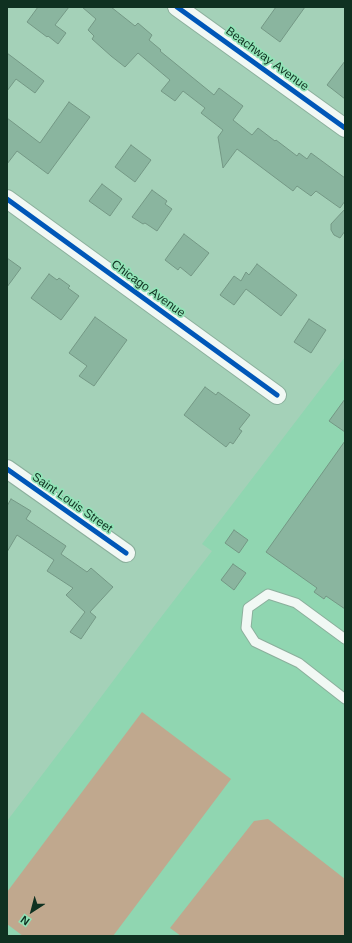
<!DOCTYPE html>
<style>
body{margin:0}
#map{position:relative;width:352px;height:943px;overflow:hidden;background:#a4d1b8;font-family:Arial,sans-serif}
canvas{display:block}
.frame{position:absolute;inset:0;border:8px solid #0f3121;pointer-events:none}
.north{position:absolute;left:12px;top:891px;width:40px;height:40px;-webkit-text-stroke:3px #92e3b7;paint-order:stroke;rotate:216deg;font-size:11px;font-weight:700;line-height:16px;text-align:center;color:#0f3121}
.north::after{content:'';display:block;margin:auto;width:14px;height:18px;background:#0f3121;clip-path:polygon(50% 0,100% 100%,50% 72%,0 100%)}
</style>
<div id="map">
<canvas width="352" height="943"></canvas>
<div class="frame"></div>
<div class="north">N</div>
</div>
<script>
const ctx = document.querySelector('canvas').getContext('2d');
ctx.lineJoin = 'round';
function fill(path, color) { ctx.fillStyle = color; ctx.fill(path, 'evenodd'); }
const poly = rows => new Path2D(rows.map(r => 'M' + r).join(''));
function stroke(path, color, width, dash) { ctx.strokeStyle = color; ctx.lineWidth = width; ctx.lineCap = dash ? 'butt' : 'round'; ctx.setLineDash(dash || []); ctx.stroke(path); }
function drawText(font, color, halo, rows, align = 'center') {
  ctx.font = font + ' Arial,sans-serif'; ctx.lineWidth = 3.5; ctx.setLineDash([]); ctx.textBaseline = 'middle'; ctx.strokeStyle = halo; ctx.fillStyle = color; for (const [text, x, y, turn = 0] of rows) {
    ctx.save(); ctx.translate(x, y); ctx.rotate((+turn || 0) * Math.PI / 180); ctx.textAlign = isNaN(turn) ? turn : align; if (halo) ctx.strokeText(text, 0, 0); ctx.fillText(text, 0, 0); ctx.restore();
  }
}
const built = poly([
 [345,357,345,936,7,936,7,821,77,729,155,625,212,551,202,544]
]);
const green = poly([
 [142,712,231,779,113,936,23,936,7,924,7,892],
 [268,819,345,879,345,936,181,936,170,928,254,821]
]);
const building = poly([
 [38,7,69,7,55,25,66,33,58,44,48,36,47,37,27,22,38,7],
 [82,7,111,7,135,26,138,23,152,35,149,40,161,50,160,51,214,95,219,88,243,106,233,120,252,135,258,128,275,141,276,140,297,156,299,153,307,159,311,153,345,178,345,201,340,208,316,191,311,196,297,186,293,191,237,149,223,168,218,137,223,130,201,113,205,108,183,91,175,101,161,91,170,80,138,53,125,67,111,56,92,39,94,36,88,30,96,19,82,7],
 [276,7,305,7,280,42,261,28,276,7],
 [7,53,44,81,35,93,16,79,7,91,7,53],
 [345,61,345,99,327,85,345,61],
 [69,102,90,117,48,174,17,151,7,164,7,118,40,143,69,102],
 [131,145,151,160,135,182,115,167,131,145],
 [102,184,122,199,110,216,89,201,102,184],
 [152,190,167,201,165,204,172,209,157,231,145,223,143,224,132,217,152,190],
 [345,209,345,231,340,238,334,235,331,230,331,224,345,209],
 [184,234,209,253,191,276,180,267,178,270,165,260,184,234],
 [7,258,21,268,7,287,7,258],
 [257,264,297,295,281,316,246,289,234,305,220,295,234,276,241,281,246,272,249,275,257,264],
 [49,274,57,280,59,278,70,286,68,288,79,296,61,320,31,298,49,274],
 [95,317,127,340,94,386,79,376,87,366,69,353,95,317],
 [309,319,326,330,311,353,294,342,309,319],
 [205,387,216,395,218,392,250,415,239,429,242,431,233,444,230,442,226,447,184,415,205,387],
 [345,399,345,432,329,421,345,399],
 [345,441,345,609,326,596,324,599,314,592,317,588,266,552,345,441],
 [11,499,31,511,26,519,66,546,61,554,87,572,91,568,113,587,90,612,96,617,81,639,70,632,85,612,66,595,73,588,47,571,54,560,17,535,7,552,7,506,11,499],
 [234,530,248,540,239,553,225,543,234,530],
 [233,564,246,573,234,590,221,580,233,564]
]);
const service = poly([
 [345,639,296,603,268,594,248,608,246,628,255,642,299,663,345,699]
]);
const minor = poly([
 [177,7,345,128],
 [7,199,277,395],
 [7,469,126,553]
]);
const cycleway = poly([
 [177,7,345,128],
 [7,199,277,395],
 [7,469,126,553]
]);
const streetNames = [
 ["Beachway Avenue",267,59,36],
 ["Chicago Avenue",148,289,36],
 ["Saint Louis Street",72,503,35]
];
fill(built, '#90d6b1');
fill(green, '#c0a88e');
fill(building, '#8ab59f');
stroke(building, '#749885', 1);
stroke(service, '#8baf9c', 11);
stroke(minor, '#8baf9c', 20);
stroke(service, '#f1f8f4', 9);
stroke(minor, '#f1f8f4', 18);
stroke(cycleway, '#0057b8', 5);
drawText('12px', '#0f3121', '#92e3b7', streetNames);
</script>
